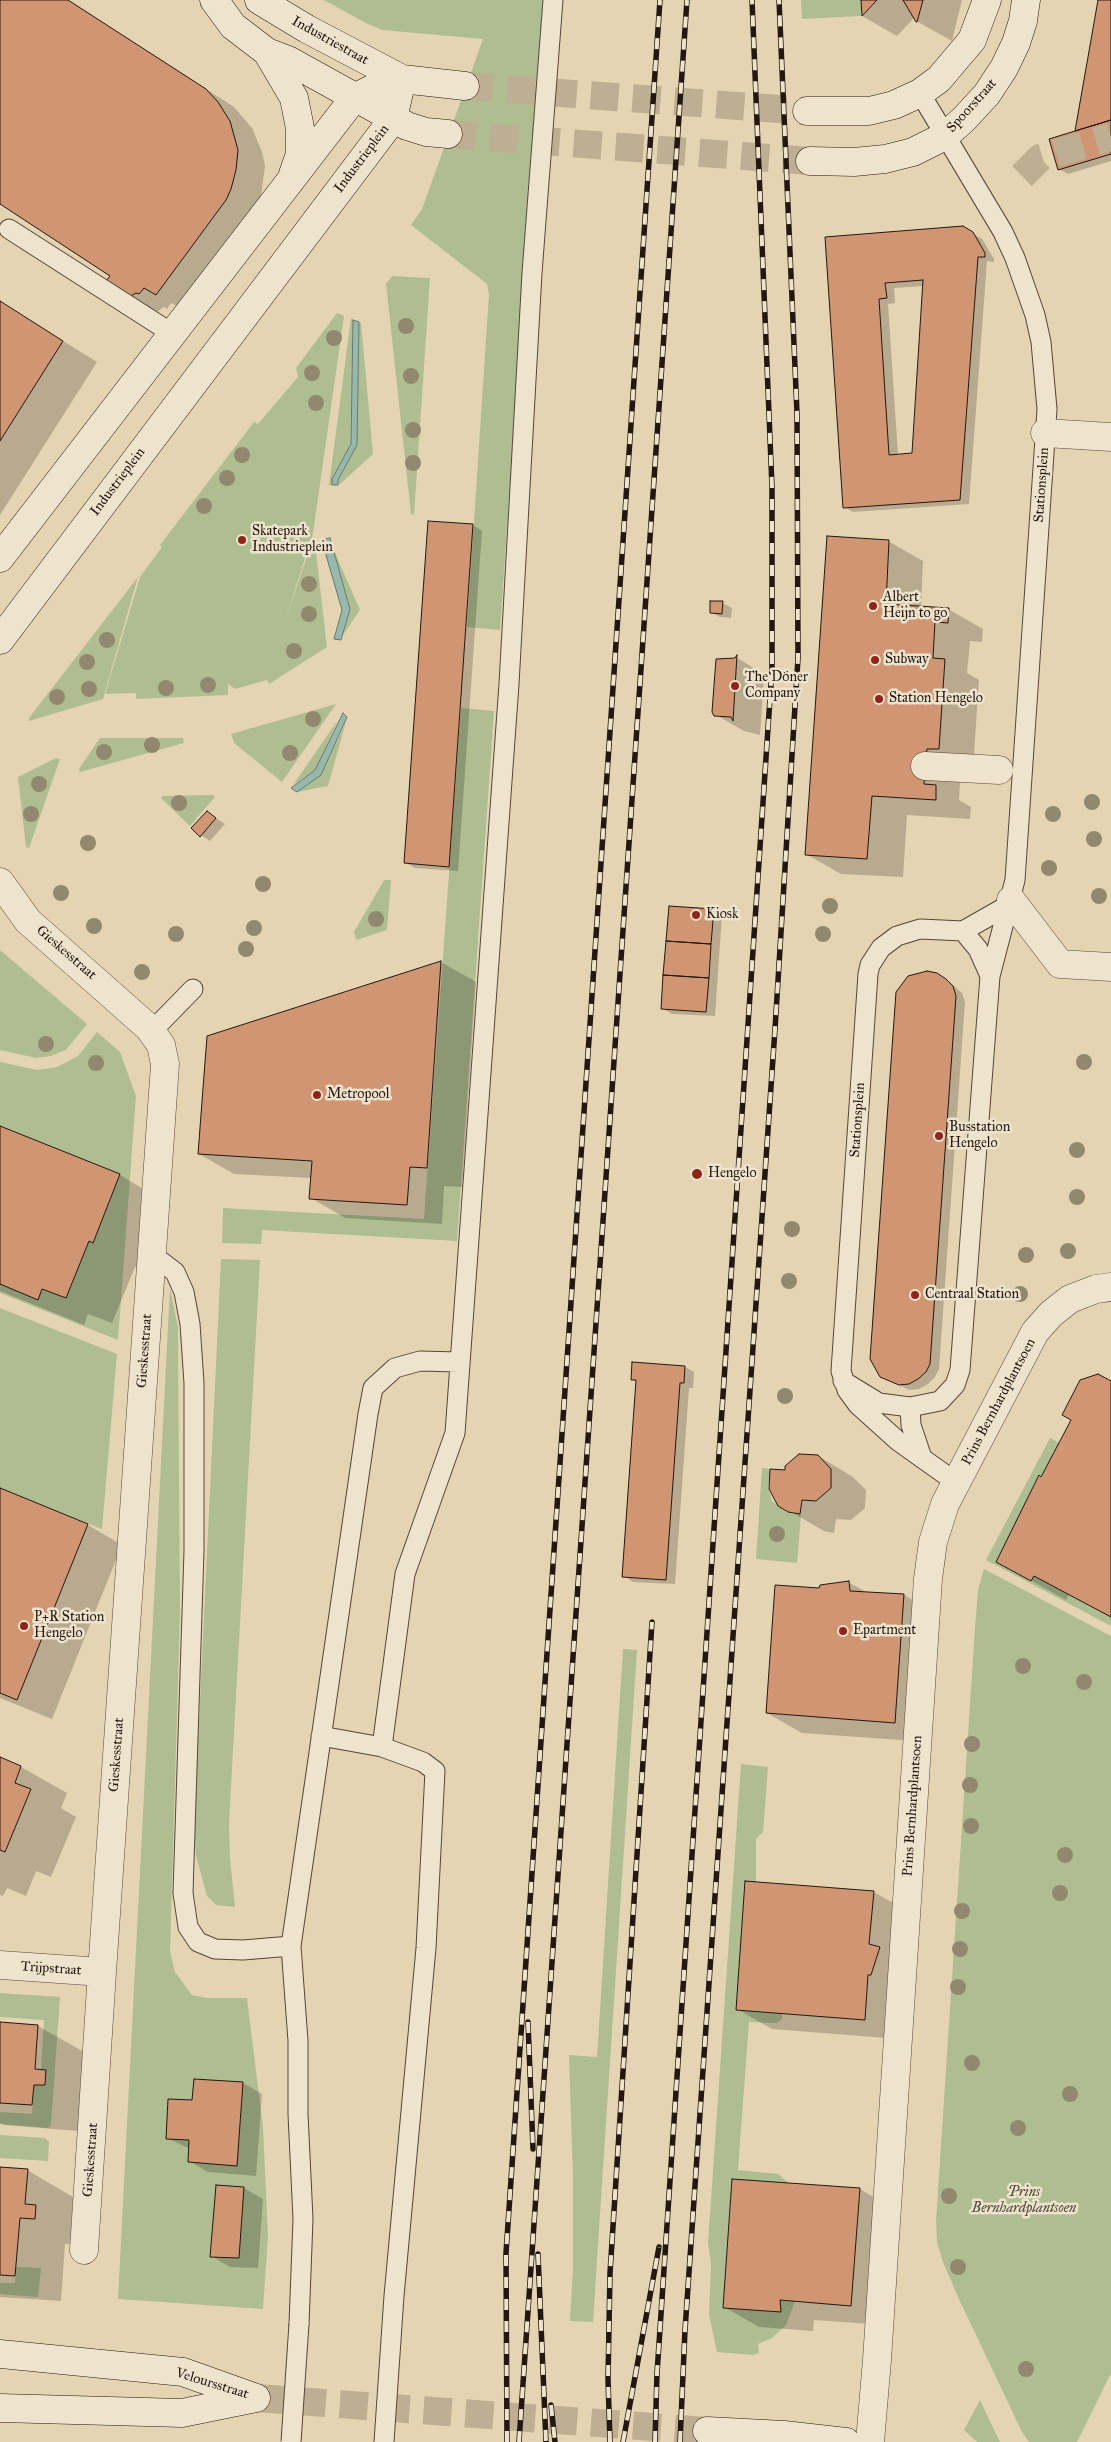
<!DOCTYPE html>
<meta charset="utf-8">
<style>
body{margin:0}
canvas{display:block;background:#e5d4b2}
</style>
<canvas width="1111" height="2442"></canvas>
<script>
const ctx = document.querySelector('canvas').getContext('2d');
ctx.lineJoin = 'round';
function fill(path, color) { ctx.fillStyle = color; ctx.fill(path, 'evenodd'); }
const poly = rows => new Path2D(rows.map(r => 'M' + r).join(''));
function stroke(path, color, width, dash) { ctx.strokeStyle = color; ctx.lineWidth = width; ctx.lineCap = dash ? 'butt' : 'round'; ctx.setLineDash(dash || []); ctx.stroke(path); }
function drawText(font, color, halo, rows, align = 'center') {
  ctx.font = font + ' "IM FELL Great Primer",serif'; ctx.lineWidth = 5; ctx.setLineDash([]); ctx.textBaseline = 'middle'; ctx.strokeStyle = halo; ctx.fillStyle = color; for (const [text, x, y, turn = 0] of rows) {
    ctx.save(); ctx.translate(x, y); ctx.rotate((+turn || 0) * Math.PI / 180); ctx.textAlign = isNaN(turn) ? turn : align; if (halo) ctx.strokeText(text, 0, 0); ctx.fillText(text, 0, 0); ctx.restore();
  }
}
const green = poly([
 [324,0,543,0,500,630,467,627,489,294,487,284,411,225,422,209,483,39,382,30,366,23],
 [801,0,861,0,861,16,802,19],
 [392,276,430,278,414,515,411,514,386,284],
 [337,313,344,316,313,533,284,625,314,535,327,647,269,684,267,680,235,689,228,684,228,695,136,699,136,693,105,694,140,577,162,547,160,545,254,422,258,424,298,377,296,368],
 [351,318,353,320,351,444,332,478,332,485,329,485],
 [359,322,361,323,373,454,339,485,338,480,357,445],
 [332,546,360,610,343,635,350,609],
 [138,577,103,699,29,721,29,718],
 [336,704,282,782,234,743,231,734],
 [461,708,494,711,457,1241,262,1230,261,1244,222,1243,223,1208,424,1219],
 [338,720,315,770,293,785],
 [346,722,328,786,297,792,321,775],
 [100,738,183,738,184,743,80,772,79,769],
 [56,758,60,759,29,848,26,847,18,777],
 [213,795,215,797,190,826,161,798,163,796],
 [384,880,391,880,387,930,356,940,354,932],
 [0,950,87,1024,66,1050,51,1056,36,1058,0,1050],
 [97,1032,120,1052,136,1096,118,1340,0,1293,0,1062,37,1070,57,1067,78,1056],
 [221,1259,260,1260,229,1823,230,1859,235,1907,216,1905,207,1896,196,1856,194,1826],
 [170,1288,178,1327,180,1612,170,1952,175,1972,192,1995,208,1998,247,1998,263,2128,268,2236,263,2309,118,2299],
 [0,1308,117,1354,102,1529,0,1489],
 [1050,1438,1061,1444,1111,1616,1111,1626,986,1560],
 [762,1468,770,1469,768,1488,772,1501,786,1512,801,1515,797,1563,756,1559],
 [984,1569,1111,1636,1111,2373,1077,2442,1029,2442,1022,2432,958,2297,943,2262,937,2242,936,2221,975,1628,978,1590],
 [623,1649,637,1650,593,2322,570,2321,573,2268,573,2177,569,2055,597,2057],
 [741,1764,768,1767,763,1832,756,1839,756,1882,745,1882,736,2010,782,2013,782,2019,777,2023,749,2022,738,2170,778,2174,790,2184,732,2179,723,2308,780,2312,780,2300,795,2301,786,2325,772,2338,758,2344,759,2353,753,2355,717,2352,709,2314,711,2264,708,2243],
 [0,1993,60,1997,51,2125,48,2128,0,2124,0,2112,32,2114,34,2085,45,2085,46,2070,41,2070,44,2020,0,2017],
 [0,2135,45,2138,49,2142,48,2161,0,2158],
 [16,2267,41,2268,38,2297,0,2294,0,2283,15,2283],
 [980,2400,985,2411,1000,2442,977,2442,964,2430]
]);
const water = poly([
 [353,320,359,322,357,445,338,480,338,485,332,485,332,479,351,444,353,320],
 [330,538,350,609,341,640,334,639,342,610,326,555,325,539,330,538],
 [343,713,347,717,321,775,297,792,291,788,315,770,343,713]
]);
const shadow = poly([
 [0,0,68,0,234,107,252,128,262,152,265,166,261,196,253,215,184,310,171,303,167,309,164,307,157,312,129,296,112,275,0,203],
 [862,0,962,0,952,41,918,22,915,17,897,36,862,16],
 [1099,0,1111,0,1111,161,1068,174,1059,169,1078,131,1077,130],
 [963,228,982,239,994,259,994,262,987,261,969,504,853,512,844,507,826,238],
 [924,286,913,454,898,455,888,304,895,303,894,288],
 [0,302,97,362,0,515],
 [473,525,482,531,458,871,415,868,406,863],
 [888,541,923,561,921,608,948,609,983,629,982,642,970,641,967,673,979,680,973,769,961,768,959,800,971,807,970,819,907,815,903,877,841,874,806,854],
 [722,603,732,608,731,618,720,617,711,612],
 [737,658,764,674,760,735,744,731,716,715,717,660],
 [207,812,225,824,210,841,201,835],
 [713,910,722,915,715,1016,672,1014,662,1008],
 [441,962,476,982,462,1187,444,1186,442,1224,345,1218,311,1198,312,1178,234,1174,199,1154,209,1037],
 [918,973,937,974,947,980,962,993,965,1002,939,1369,935,1377,928,1384,919,1389,909,1390,881,1376,909,977],
 [0,1127,120,1175,165,1202,139,1268,135,1267,112,1323,88,1314,84,1325,0,1291],
 [685,1367,694,1372,693,1388,689,1388,675,1584,633,1582,624,1576,637,1382,632,1379],
 [1111,1383,1111,1617,1069,1595,1066,1600,998,1562,1042,1478],
 [818,1456,853,1477,866,1490,865,1508,851,1520,836,1519,834,1533,824,1531,779,1505,786,1471],
 [0,1489,88,1525,122,1545,52,1719,0,1698],
 [848,1582,868,1593,904,1595,939,1615,929,1742,802,1733,767,1713,820,1589],
 [0,1759,21,1767,67,1793,61,1808,76,1817,51,1877,36,1871,26,1896,7,1888,3,1896,0,1895],
 [874,1892,909,1912,899,2039,772,2029,737,2009],
 [0,2023,38,2026,84,2052,78,2131,4,2125,0,2123],
 [243,2083,262,2094,256,2176,208,2172,189,2161,190,2149,167,2138,193,2102],
 [0,2169,27,2170,73,2197,71,2227,81,2233,81,2244,65,2244,61,2301,0,2297],
 [733,2180,860,2189,895,2210,885,2325,814,2320,813,2331,759,2327,724,2307],
 [244,2188,263,2199,258,2268,230,2267,211,2256]
]);
const building = poly([
 [0,0,68,0,206,89,218,102,230,121,238,150,236,170,231,189,226,200,156,295,144,288,139,294,136,293,129,297,105,282,110,276,0,204,0,0],
 [861,0,877,0,862,16,861,0],
 [903,0,923,0,917,22,916,22,903,0],
 [1098,0,1111,0,1111,120,1075,131,1098,0],
 [1111,120,1111,154,1058,170,1049,139,1111,120],
 [963,226,973,232,985,253,985,257,978,257,960,500,843,508,825,237,963,226],
 [923,280,912,453,889,455,879,299,887,298,885,283,923,280],
 [0,301,63,341,0,441,0,301],
 [428,521,473,524,449,867,404,863,428,521],
 [827,536,889,540,886,604,949,608,948,623,935,622,933,658,945,659,939,749,927,749,925,766,924,784,936,785,936,800,872,796,867,859,805,855,827,536],
 [710,601,723,601,722,614,710,613,710,601],
 [737,655,733,721,731,717,714,716,712,712,716,659,735,658,737,655],
 [207,811,216,818,200,837,191,828,207,811],
 [669,906,714,909,711,944,666,941,669,906],
 [666,941,711,944,709,978,663,975,666,941],
 [441,961,427,1168,410,1167,407,1205,309,1199,312,1161,198,1154,207,1036,441,961],
 [927,971,937,973,946,979,953,986,956,996,930,1364,926,1372,918,1379,909,1384,899,1385,880,1377,870,1359,896,992,908,976,927,971],
 [663,975,709,978,706,1012,661,1009,663,975],
 [0,1126,120,1174,93,1243,89,1241,66,1298,42,1289,38,1300,0,1284,0,1126],
 [632,1362,685,1366,684,1383,680,1383,666,1580,622,1577,636,1380,631,1380,632,1362],
 [1098,1374,1111,1381,1111,1617,1034,1576,1031,1581,996,1562,1039,1475,1041,1477,1071,1420,1062,1415,1080,1380,1098,1374],
 [799,1454,818,1455,831,1469,831,1488,816,1501,802,1500,800,1514,788,1512,778,1506,769,1489,770,1469,785,1470,785,1466,799,1454],
 [0,1488,88,1524,17,1700,0,1693,0,1488],
 [849,1581,850,1591,904,1594,895,1723,766,1713,775,1585,819,1588,820,1585,849,1581],
 [0,1757,21,1766,15,1783,31,1789,5,1852,0,1850,0,1757],
 [745,1881,874,1891,869,1944,880,1947,871,1975,868,1975,865,2020,736,2010,745,1881],
 [0,2022,38,2025,35,2069,46,2070,45,2085,34,2085,32,2105,0,2103,0,2022],
 [194,2079,243,2082,237,2166,188,2162,189,2140,166,2139,168,2099,192,2100,194,2079],
 [0,2167,28,2169,25,2204,36,2205,35,2219,20,2218,15,2276,0,2275,0,2167],
 [732,2179,860,2188,851,2306,780,2300,781,2312,723,2308,732,2179],
 [216,2185,244,2187,239,2258,210,2257,216,2185]
]);
const streetTunnel = poly([
 [1022,176,1040,158,1111,137]
]);
const secondaryTunnel = poly([
 [465,86,807,111],
 [448,134,810,161],
 [256,2398,707,2431]
]);
const lane = poly([
 [9,229,173,334],
 [963,931,978,949,990,976],
 [152,1031,193,989],
 [152,1261,162,1262,175,1272,184,1292,190,1324,194,1383,194,1551,183,1893,188,1927,198,1942,215,1949,243,1950,291,1946],
 [843,1381,879,1403,910,1407,940,1401,955,1385,960,1370,990,976,1015,880,1047,409,1041,342,1035,315,1015,258,1003,232,920,93],
 [910,1407,911,1425,922,1458],
 [957,1483,898,1441,858,1405,847,1390,841,1371,868,974,870,965,881,948,897,936,920,929,963,931,1007,906],
 [321,1736,382,1747,423,1762,435,1771,426,1948,394,2296,384,2442],
 [382,1747,405,1574,455,1433,509,684,532,273,553,0],
 [299,2324,303,2219,298,2114,298,2041,291,1946,368,1414,373,1388,395,1368,420,1361,458,1362]
]);
const street = poly([
 [1045,433,1111,437],
 [925,766,999,770],
 [0,882,28,921,149,1028,161,1045,165,1064,102,1972,84,2250],
 [1011,900,1060,964,1111,967],
 [0,1965,102,1972],
 [870,2442,877,2360,928,1579,933,1542,945,1504,1035,1332,1051,1314,1070,1299,1096,1289,1111,1287]
]);
const secondary = poly([
 [214,0,233,26,267,52,288,60,407,126,426,132,448,134],
 [259,0,307,29,402,79,465,86],
 [267,52,294,98,300,128,300,154,293,174],
 [807,111,869,111,894,105,920,93,939,79,972,40,987,0],
 [810,161,854,162,885,159,913,152,945,136,964,119,987,94,1004,68,1016,43,1023,21,1026,0],
 [0,558,354,98,376,87,402,79],
 [0,640,393,119,402,79],
 [0,2354,183,2372,256,2398],
 [0,2408,182,2413,256,2398],
 [707,2431,784,2435,846,2442]
]);
const rail = poly([
 [528,2022,533,2149],
 [538,2254,546,2442],
 [551,2405,555,2442],
 [507,2442,506,2253,660,0],
 [519,2442,687,0],
 [610,2442,608,2379,610,2273,652,1622],
 [623,2442,659,2247],
 [655,2442,657,2373,772,669,772,487,752,0],
 [680,2442,685,2330,775,1029,798,658,797,413,779,0]
]);
const laneBridge = poly([
 [291,2442,299,2324]
]);
const trees = [
 [406,326],
 [334,338],
 [312,373],
 [411,376],
 [316,403],
 [413,430],
 [242,455],
 [413,463],
 [227,478],
 [204,506],
 [309,584],
 [309,614],
 [107,640],
 [294,651],
 [87,662],
 [208,685],
 [166,688],
 [89,689],
 [57,697],
 [313,719],
 [152,745],
 [104,752],
 [290,753],
 [39,784],
 [1092,802],
 [179,803],
 [31,814],
 [1053,814],
 [1094,839],
 [88,843],
 [1049,868],
 [263,884],
 [61,893],
 [1099,896],
 [830,906],
 [376,919],
 [94,926],
 [254,928],
 [176,934],
 [823,934],
 [246,949],
 [142,972],
 [46,1044],
 [1084,1062],
 [96,1063],
 [1077,1150],
 [1077,1197],
 [792,1229],
 [1068,1251],
 [1026,1255],
 [789,1281],
 [1020,1294],
 [785,1396],
 [777,1534],
 [1023,1666],
 [1084,1682],
 [972,1744],
 [970,1785],
 [971,1826],
 [1065,1855],
 [1060,1893],
 [962,1911],
 [960,1949],
 [958,1987],
 [972,2063],
 [1070,2094],
 [1018,2128],
 [949,2196],
 [958,2267],
 [1026,2369]
];
const markers = [
 [242,540,5,"#8f2418"],
 [873,606,5,"#8f2418"],
 [875,660,5,"#8f2418"],
 [735,686,5,"#8f2418"],
 [879,699,5,"#8f2418"],
 [696,915,5,"#8f2418"],
 [317,1095,5,"#8f2418"],
 [939,1136,5,"#8f2418"],
 [697,1174,6,"#8f2418"],
 [915,1295,5,"#8f2418"],
 [24,1626,5,"#8f2418"],
 [843,1631,5,"#8f2418"]
];
const streetNames = [
 ["Industriestraat",330,41,29],
 ["Spoorstraat",972,106,-48],
 ["Industrieplein",362,159,-53],
 ["Industrieplein",118,482,-53],
 ["Stationsplein",1042,485,-86],
 ["Gieskesstraat",66,953,41],
 ["Stationsplein",858,1120,-86],
 ["Gieskesstraat",145,1351,-86],
 ["Prins Bernhardplantsoen",999,1402,-62],
 ["Gieskesstraat",117,1755,-86],
 ["Prins Bernhardplantsoen",913,1806,-86],
 ["Trijpstraat",51,1969,4],
 ["Gieskesstraat",91,2160,-86],
 ["Veloursstraat",212,2384,17]
];
const poiNames = [
 ["Skatepark",252,532],
 ["Industrieplein",252,548],
 ["Albert",883,598],
 ["Heijn to go",883,614],
 ["Subway",885,660],
 ["The Döner",745,678],
 ["Company",745,694],
 ["Station Hengelo",889,699],
 ["Kiosk",706,915],
 ["Metropool",327,1095],
 ["Busstation",949,1128],
 ["Hengelo",949,1144],
 ["Hengelo",708,1174],
 ["Centraal Station",925,1295],
 ["P+R Station",34,1618],
 ["Hengelo",34,1634],
 ["Epartment",853,1631]
];
const parkNames = [
 ["Prins",1024,2193],
 ["Bernhardplantsoen",1024,2209]
];
fill(green, '#afbe90');
fill(water, '#96b8ad');
stroke(water, '#68786f', 1);
fill(shadow, '#0003');
fill(building, '#d09674');
stroke(building, '#231711', 1);
stroke(streetTunnel, '#beae92', 28, [28, 14]);
stroke(secondaryTunnel, '#beae92', 28, [28, 14]);
stroke(lane, '#544639', 21);
stroke(street, '#544639', 29);
stroke(secondary, '#231711', 29);
stroke(lane, '#eee3cd', 19);
stroke(street, '#eee3cd', 28);
stroke(secondary, '#eee3cd', 28);
stroke(rail, '#231711', 5.5);
stroke(rail, '#eee3cd', 4, [11]);
stroke(laneBridge, '#544639', 21, []);
stroke(laneBridge, '#eee3cd', 19);
ctx.fillStyle = '#91886e';
for (const [x, y] of trees) { ctx.beginPath(); ctx.arc(x, y, 8, 0, 2 * Math.PI); ctx.fill(); }
for (const [x, y, r, color] of markers) { const dot = new Path2D(); dot.arc(x, y, r, 0, 2 * Math.PI); ctx.fillStyle = color; ctx.fill(dot); stroke(dot, '#eee3cd', 2); }
drawText('14px', '#231711', '#eee3cd', streetNames);
drawText('14px', '#231711', '#eee3cd', poiNames, 'left');
drawText('italic 14px', '#4d4937', '#eee3cd', parkNames);
</script>
